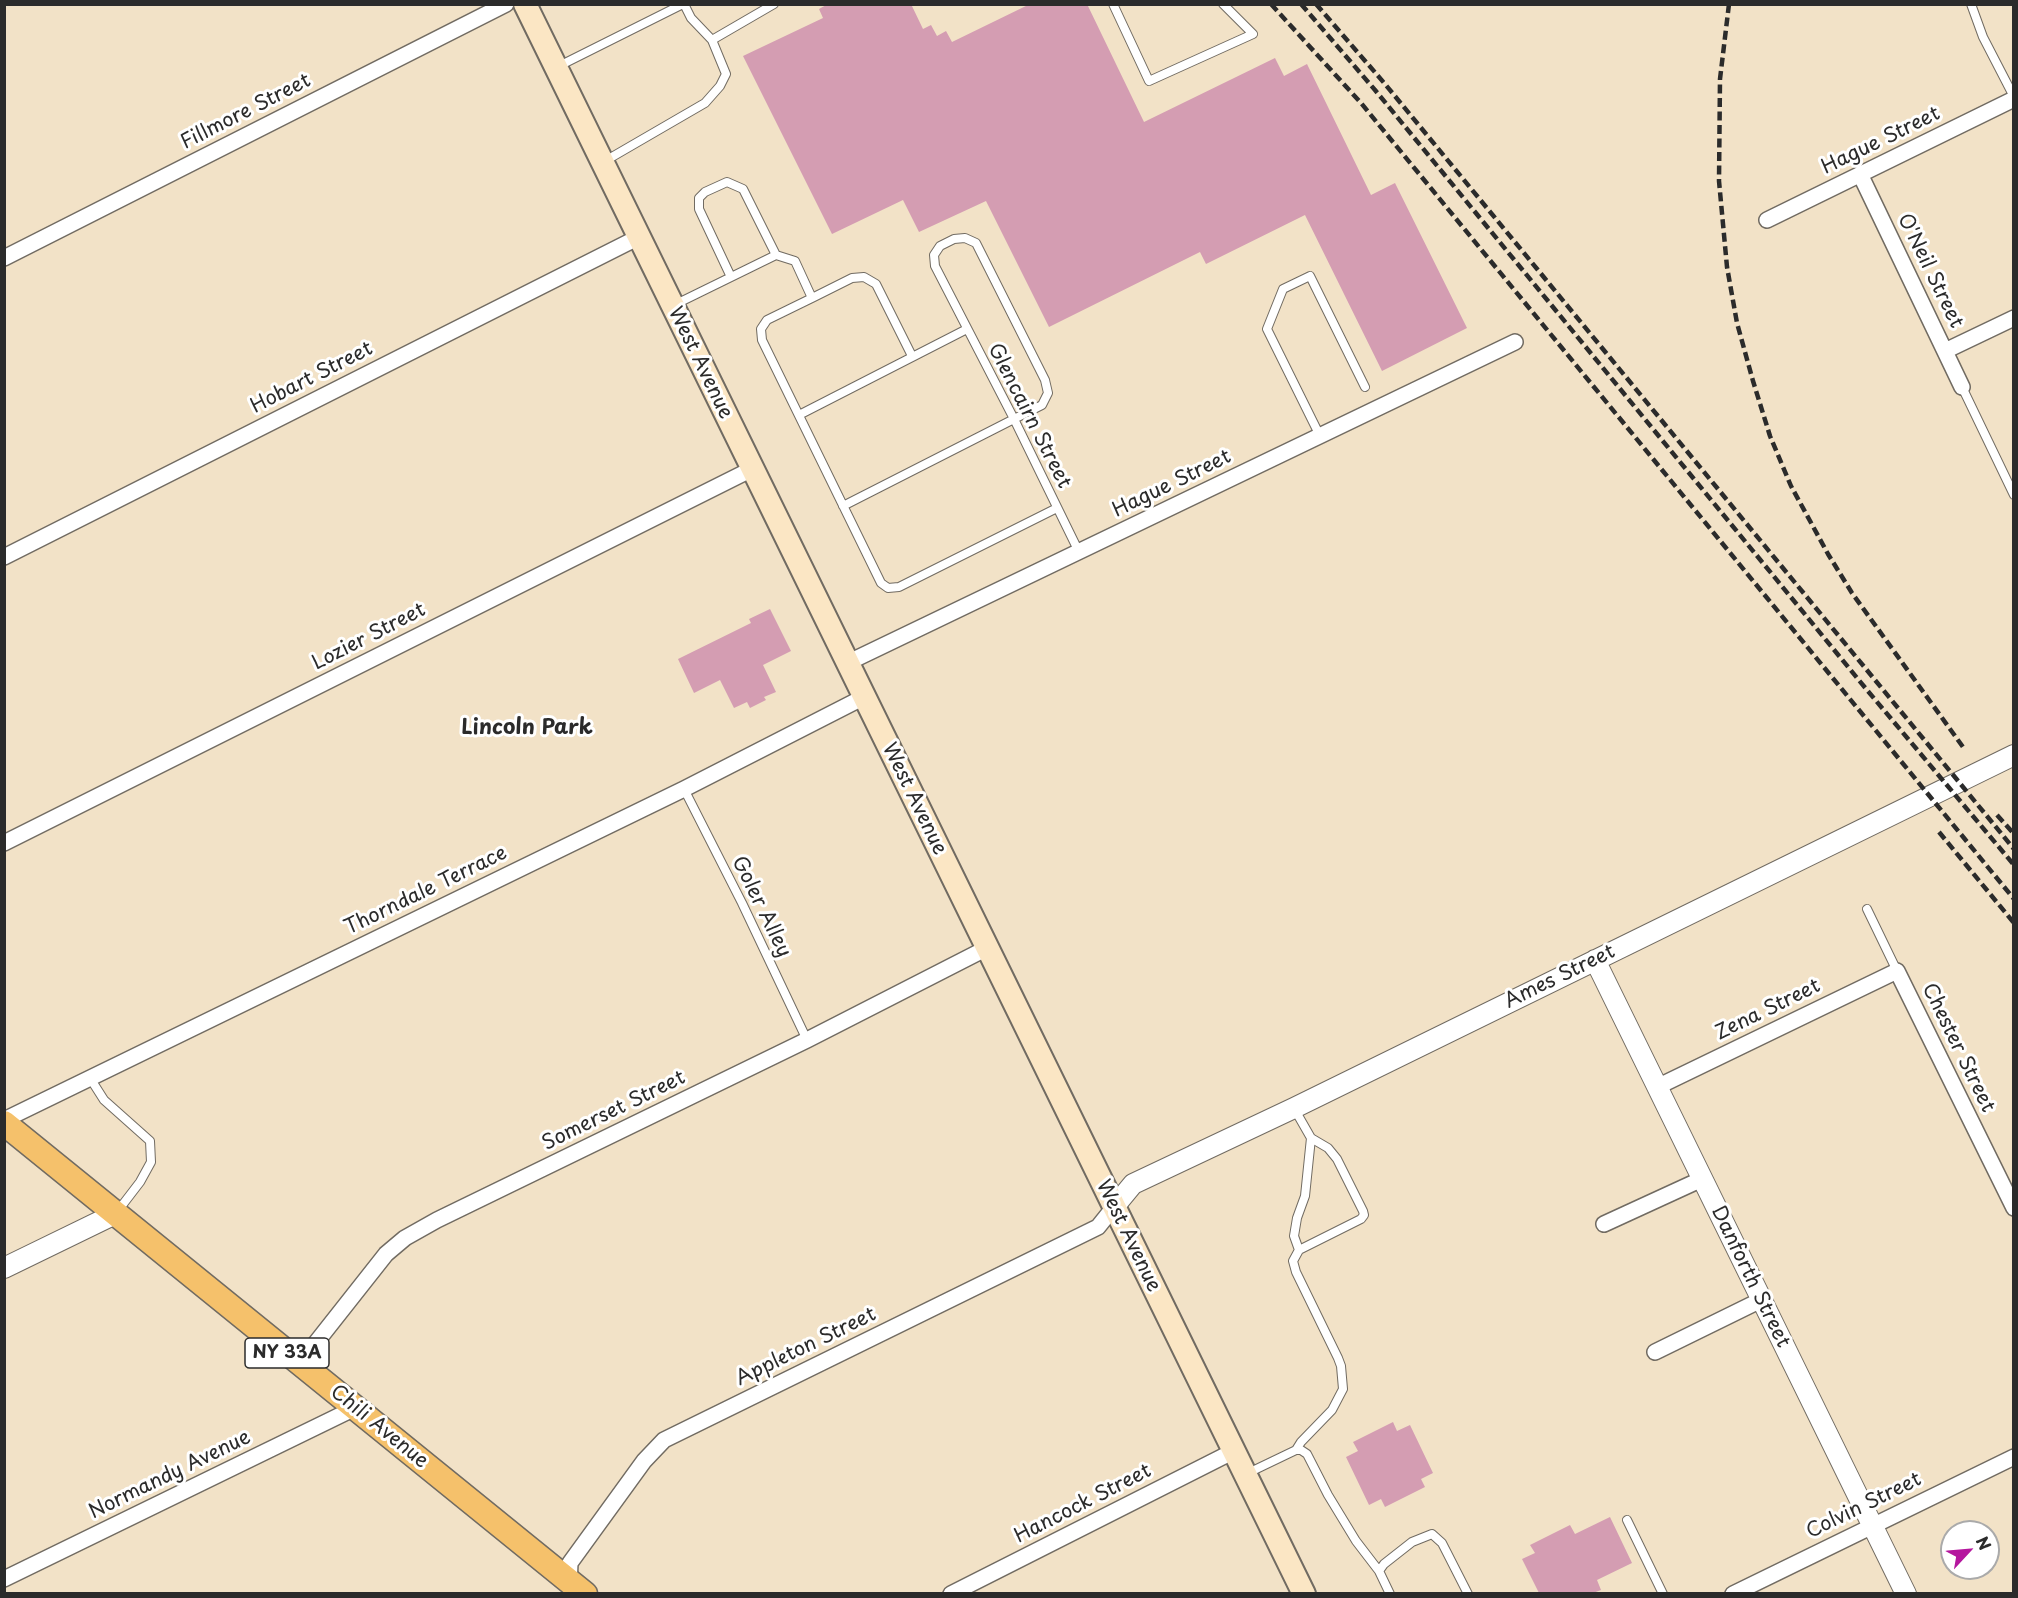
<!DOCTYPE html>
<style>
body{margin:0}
#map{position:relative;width:2018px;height:1598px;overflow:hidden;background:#f2e2c7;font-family:"Playpen Sans",sans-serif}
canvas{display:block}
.frame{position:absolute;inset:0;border:6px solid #2b2b2b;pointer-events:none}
.north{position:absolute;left:1940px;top:1520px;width:60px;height:60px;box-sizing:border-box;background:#fff;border:2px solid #aaa;border-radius:50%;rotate:64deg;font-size:16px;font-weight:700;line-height:24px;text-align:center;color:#2b2b2b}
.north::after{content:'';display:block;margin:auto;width:21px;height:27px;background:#b5179e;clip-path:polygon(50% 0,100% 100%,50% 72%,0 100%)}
</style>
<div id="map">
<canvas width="2018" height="1598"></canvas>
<div class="frame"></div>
<div class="north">N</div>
</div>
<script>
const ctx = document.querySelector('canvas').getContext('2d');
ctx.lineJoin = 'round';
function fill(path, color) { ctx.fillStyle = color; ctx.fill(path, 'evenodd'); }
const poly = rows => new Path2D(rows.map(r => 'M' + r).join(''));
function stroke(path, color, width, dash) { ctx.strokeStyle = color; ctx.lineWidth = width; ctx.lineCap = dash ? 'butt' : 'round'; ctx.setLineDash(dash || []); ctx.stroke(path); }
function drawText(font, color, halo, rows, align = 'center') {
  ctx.font = font + ' "Playpen Sans",sans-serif'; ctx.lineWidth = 6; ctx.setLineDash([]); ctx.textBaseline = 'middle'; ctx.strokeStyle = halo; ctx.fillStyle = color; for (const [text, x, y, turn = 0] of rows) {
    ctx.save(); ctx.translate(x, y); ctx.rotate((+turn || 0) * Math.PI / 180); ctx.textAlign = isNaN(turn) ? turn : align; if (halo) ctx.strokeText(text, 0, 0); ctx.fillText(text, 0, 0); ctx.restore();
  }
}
const building = poly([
 [828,4,911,4,923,29,931,25,937,36,946,31,952,42,1030,4,1087,4,1144,122,1275,58,1284,76,1307,64,1371,195,1395,183,1467,328,1382,371,1305,215,1206,264,1200,252,1049,327,986,201,919,232,903,200,832,234,743,56,823,18,819,9],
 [770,609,791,651,763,665,776,692,764,697,766,700,750,708,747,702,734,708,720,680,694,693,678,659,751,623,749,619],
 [1393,1422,1397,1431,1410,1425,1433,1473,1421,1479,1425,1487,1385,1507,1381,1499,1369,1505,1346,1457,1358,1451,1353,1442],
 [1610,1517,1632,1563,1597,1580,1601,1590,1593,1593,1539,1593,1522,1559,1535,1553,1530,1545,1570,1525,1575,1534]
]);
const service = poly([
 [684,4,691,18,712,40],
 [1113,4,1149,81,1253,34,1223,4],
 [1971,4,1983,37,2014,97],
 [557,67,683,4],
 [605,161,705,103,720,86,726,74,712,40,774,4],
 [731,277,699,209,699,198,705,192,727,182,743,189,776,255],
 [812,298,852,278,864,277,876,284,912,356],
 [674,305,776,255,795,261,812,298,767,320,761,329,762,340,881,583,888,588,899,587,1057,508],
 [1962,387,2014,495],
 [799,415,967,329],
 [1320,436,1267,329,1283,289,1310,276,1365,387],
 [843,506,1014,419,1042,405,1048,393,1045,380,976,243,965,238,954,239,940,246,934,255,935,266,1014,419,1079,552],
 [684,789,742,903,807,1040],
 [1867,909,1897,971],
 [90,1078,104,1100,150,1141,151,1162,140,1182,117,1212],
 [1299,1250,1294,1236,1297,1218,1305,1196,1311,1138],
 [1296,1450,1301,1450,1307,1454,1328,1495,1356,1541,1379,1571],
 [1246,1474,1296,1450,1301,1442,1332,1410,1343,1389,1341,1366,1338,1358,1296,1272,1293,1261,1299,1250,1361,1219,1364,1215,1363,1211,1337,1159,1328,1148,1311,1138,1295,1110],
 [1627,1520,1663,1594],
 [1390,1594,1379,1571,1384,1564,1412,1542,1432,1534,1442,1543,1468,1594]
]);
const minor = poly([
 [1860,174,1962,387],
 [1767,220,2014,99],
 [4,258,506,4],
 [1945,351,2014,318],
 [4,557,639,237],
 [847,663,1515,342],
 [4,843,752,469],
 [1657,1087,1897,971,2014,1208],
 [4,1120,684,789,864,697],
 [1604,1224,1702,1179],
 [1655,1352,1761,1300],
 [300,1363,386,1254,405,1238,437,1220,807,1040,987,948],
 [4,1579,355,1408],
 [569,1586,570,1563,644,1461,664,1440,1098,1227,1114,1207],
 [951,1594,1234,1451],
 [1733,1594,2014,1457]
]);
const tertiary = poly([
 [1595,960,1906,1594],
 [1114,1207,1133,1184,1294,1108,2014,755],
 [4,1268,115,1214]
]);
const secondary = poly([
 [525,4,1304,1594]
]);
const primary = poly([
 [4,1123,585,1594]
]);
const rail = poly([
 [1271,4,1361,103,2014,899],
 [1301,4,1375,90,1867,690,2014,865],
 [1316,4,1385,84,2014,849],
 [1729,4,1720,79,1719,181,1727,267,1737,323,1753,381,1770,436,1791,486,1828,554,1852,593,1963,747],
 [1997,815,2014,834],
 [1939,832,2014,923]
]);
const shields = [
 [287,1353,84]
];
const shieldNames = [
 ["NY 33A",287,1353]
];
const streetNames = [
 ["Fillmore Street",246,112,-27],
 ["Hague Street",1881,141,-26],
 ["O'Neil Street",1930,271,64],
 ["West Avenue",700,363,64],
 ["Hobart Street",312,378,-27],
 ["Glencairn Street",1029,416,63],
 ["Hague Street",1172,484,-26],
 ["Lozier Street",369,637,-27],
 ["West Avenue",914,799,64],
 ["Thorndale Terrace",426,891,-26],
 ["Goler Alley",761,907,64],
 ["Ames Street",1560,977,-26],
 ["Zena Street",1768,1010,-26],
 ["Chester Street",1958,1048,64],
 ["Somerset Street",614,1111,-26],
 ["West Avenue",1128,1236,64],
 ["Danforth Street",1750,1277,64],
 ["Appleton Street",806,1347,-26],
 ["Chili Avenue",379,1427,39],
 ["Normandy Avenue",170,1475,-26],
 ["Hancock Street",1083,1504,-27],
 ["Colvin Street",1864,1506,-26]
];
const neighbourhoodNames = [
 ["Lincoln Park",527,728]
];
fill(building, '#d49db2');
stroke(service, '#716b62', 10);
stroke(minor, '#716b62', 18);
stroke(tertiary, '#716b62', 22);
stroke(secondary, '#716b62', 26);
stroke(primary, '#716b62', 27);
stroke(service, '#fff', 8);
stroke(minor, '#fff', 15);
stroke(tertiary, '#fff', 20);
stroke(secondary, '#fbe6c4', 22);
stroke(primary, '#f5c16b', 24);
stroke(rail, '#2b2b2b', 4.5, [9, 4.5]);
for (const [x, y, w] of shields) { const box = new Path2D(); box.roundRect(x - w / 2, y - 15, w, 30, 4.5); ctx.fillStyle = '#fff'; ctx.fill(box); stroke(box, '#2b2b2b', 1.5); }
drawText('bold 18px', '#2b2b2b', null, shieldNames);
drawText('20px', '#2b2b2b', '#fff', streetNames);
drawText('bold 21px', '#2b2b2b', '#fff', neighbourhoodNames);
</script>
